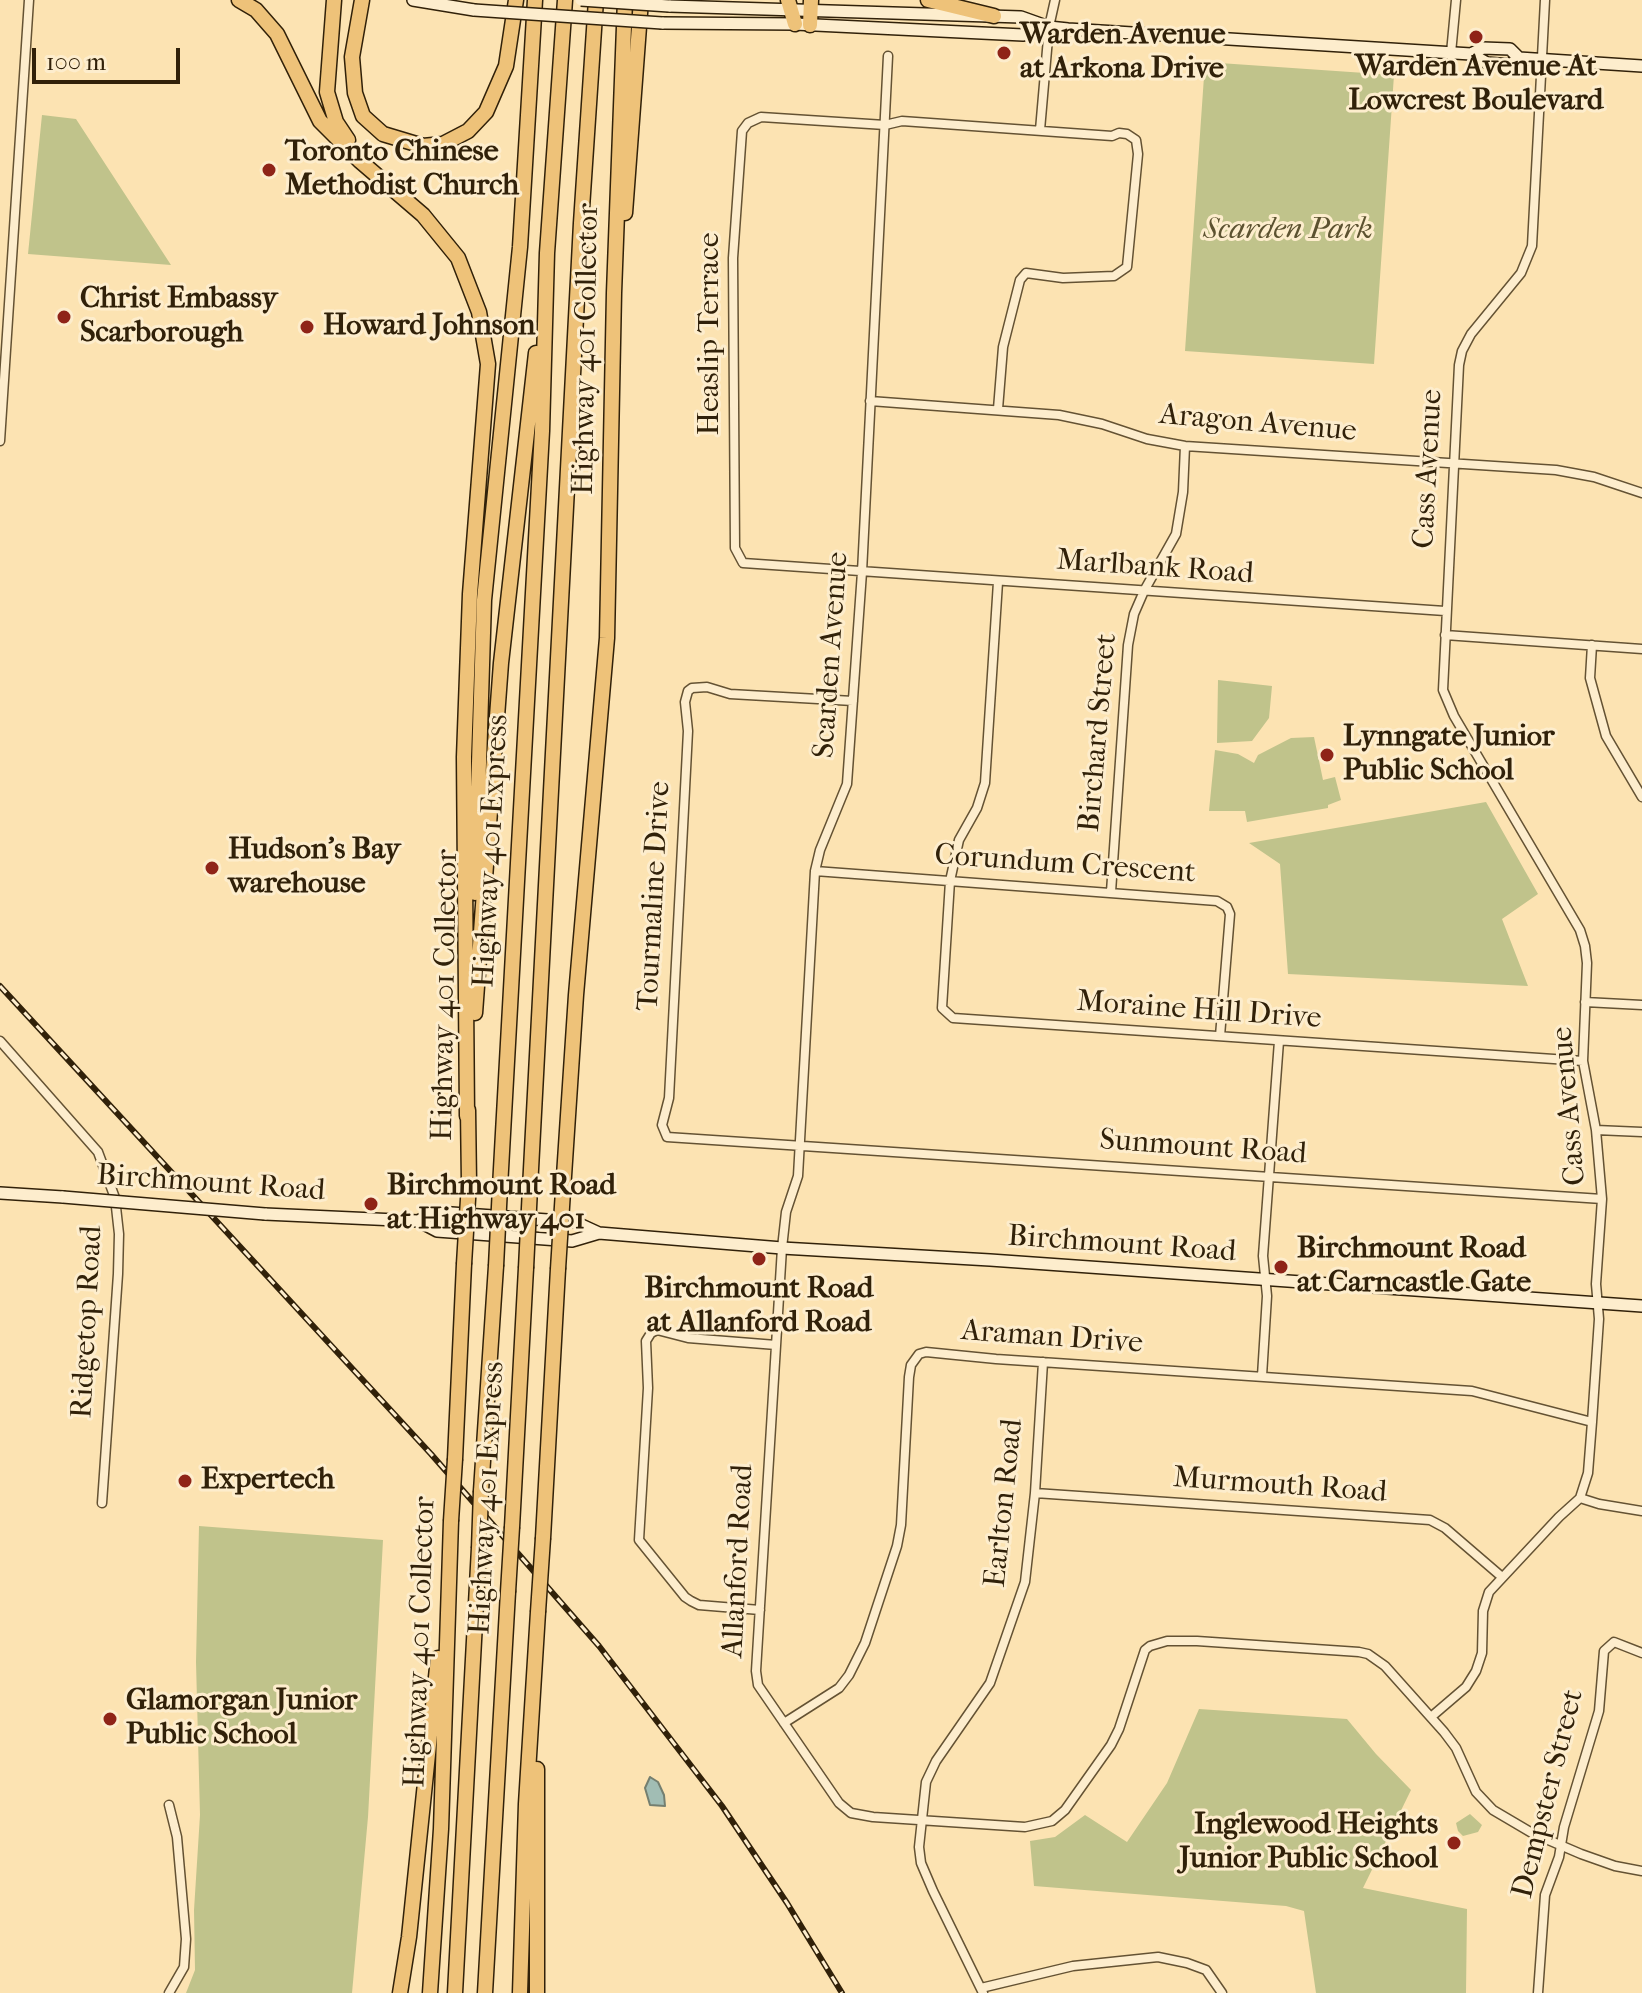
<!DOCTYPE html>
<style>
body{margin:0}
#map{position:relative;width:1642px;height:1993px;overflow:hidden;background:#fce3b2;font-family:"IM FELL French Canon",serif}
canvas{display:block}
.scale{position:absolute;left:32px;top:48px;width:148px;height:36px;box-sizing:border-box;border:4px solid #312109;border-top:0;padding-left:10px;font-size:24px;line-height:28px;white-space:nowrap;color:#312109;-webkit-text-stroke:6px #fdedcd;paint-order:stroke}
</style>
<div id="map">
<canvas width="1642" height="1993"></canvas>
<div class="scale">100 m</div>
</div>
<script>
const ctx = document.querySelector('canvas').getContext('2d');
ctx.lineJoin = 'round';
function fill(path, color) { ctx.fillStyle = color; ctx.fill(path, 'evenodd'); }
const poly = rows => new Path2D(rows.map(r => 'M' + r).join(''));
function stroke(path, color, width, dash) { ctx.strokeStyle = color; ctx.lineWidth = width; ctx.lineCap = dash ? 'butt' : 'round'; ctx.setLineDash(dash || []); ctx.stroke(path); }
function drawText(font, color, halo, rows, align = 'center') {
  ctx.font = font + ' "IM FELL French Canon",serif'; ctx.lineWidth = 6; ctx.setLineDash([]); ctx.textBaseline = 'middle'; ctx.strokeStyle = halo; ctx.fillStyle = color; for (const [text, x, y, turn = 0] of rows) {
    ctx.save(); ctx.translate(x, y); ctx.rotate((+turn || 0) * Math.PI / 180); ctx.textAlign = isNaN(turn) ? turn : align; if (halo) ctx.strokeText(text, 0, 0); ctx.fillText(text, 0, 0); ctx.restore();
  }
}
const green = poly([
 [1205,62,1394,75,1374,364,1185,351],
 [42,115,76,119,171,265,28,254],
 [1218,680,1272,686,1269,718,1252,741,1217,743],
 [1314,737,1323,780,1335,777,1341,800,1328,805,1328,808,1247,822,1245,811,1209,811,1215,750,1238,754,1254,763,1258,755,1291,738],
 [1486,802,1538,894,1502,919,1528,986,1288,974,1280,864,1249,843],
 [199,1526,383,1540,368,1817,352,1993,186,1993,195,1970,194,1910,200,1815,196,1662],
 [1199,1709,1347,1719,1376,1754,1411,1790,1363,1888,1467,1909,1466,1993,1316,1993,1304,1911,1286,1906,1034,1886,1030,1841,1055,1837,1085,1815,1127,1842,1167,1783],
 [1470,1814,1482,1825,1478,1832,1463,1836,1458,1831,1456,1823]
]);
const water = poly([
 [650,1777,658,1782,664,1795,665,1806,650,1805,645,1788,650,1777]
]);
const street = poly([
 [1451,53,1456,0],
 [888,56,862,572,847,784,820,850,815,871,798,1176,786,1212,782,1248,756,1671,758,1685,839,1803,851,1813,873,1817,1025,1827,1052,1821,1065,1810,1111,1745,1119,1729,1145,1650,1150,1646,1167,1641,1197,1641,1359,1652,1368,1654,1385,1666,1444,1732,1456,1748,1476,1792,1493,1810,1532,1833,1581,1854,1615,1866,1642,1871],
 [1040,130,1049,27,1055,0],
 [870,401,1059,415,1102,424,1147,439,1185,446,1556,470,1594,477,1642,493],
 [998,409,1003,347,1020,280,1026,273,1063,278,1114,276,1127,267,1138,154,1136,140,1127,134,1119,133,1112,136,902,121,885,125,761,117,748,123,742,131,733,258,735,548,743,563,1445,611],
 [0,441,29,0],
 [998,582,985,783,977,808,959,840,950,881,942,1008,953,1018,1583,1061],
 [1445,635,1642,649],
 [1592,645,1590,678,1606,736,1642,797],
 [853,701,730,694,707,687,692,688,688,691,685,702,688,731,669,1098,662,1125,667,1137,1602,1199],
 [815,871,1217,901,1227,907,1230,914,1220,1036],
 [1111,892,1128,645,1134,614,1144,591,1176,534,1183,492,1185,446],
 [1585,1002,1642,1005],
 [0,1041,98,1152,115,1198,119,1234,118,1274,102,1503],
 [1596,1130,1642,1132],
 [1262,1376,1267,1296,1263,1256,1279,1041],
 [1035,1493,1430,1520,1445,1528,1502,1577],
 [1580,1498,1599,1504,1642,1511],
 [760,1610,699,1605,691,1601,685,1597,639,1540,648,1388,646,1341,651,1333,657,1330,688,1338,776,1345],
 [1431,1717,1466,1687,1476,1671,1482,1653,1483,1611,1489,1592,1559,1517,1580,1498,1588,1473,1592,1422,1599,1319,1596,1284,1602,1199,1596,1130,1583,1061,1587,963,1585,946,1580,930,1454,716,1443,690,1459,365,1462,351,1471,334,1521,273,1532,246,1545,0],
 [784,1723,839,1688,849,1675,865,1643,897,1546,901,1525,909,1377,911,1365,919,1354,926,1352,996,1359,1472,1391,1592,1422],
 [981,1988,1073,1966,1158,1957,1187,1963,1206,1970,1222,1993],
 [169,1993,184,1967,186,1939,177,1837,169,1805],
 [983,1993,933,1891,921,1863,919,1847,926,1782,936,1761,990,1683,1025,1582,1035,1493,1043,1362],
 [1538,1993,1545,1895,1559,1857,1564,1827,1599,1711,1604,1651,1614,1642,1642,1653]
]);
const secondary = poly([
 [413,0,474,10],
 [669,6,1021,17,1049,27,1068,29,1471,54,1487,63,1510,65,1519,58,1642,66],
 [662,23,795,24,1023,35,1048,27],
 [1471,54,1483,48,1510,49,1519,58],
 [0,1193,63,1197],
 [265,1214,418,1221,438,1212,575,1222,599,1233,782,1248,990,1260,1642,1306],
 [418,1221,437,1231,572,1241,599,1233]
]);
const highway = poly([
 [239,0,256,10,277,34,320,121,360,161,423,215,458,258,479,312,488,364,470,594,464,757,467,1116],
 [334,0,327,92,336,122,348,140],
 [362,0,352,57,355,93,363,116,383,134,423,146,443,144,468,131,486,112,506,66,516,0],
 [788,0,795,24],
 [928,0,994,16],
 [810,25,811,0],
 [625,213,641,0],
 [475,893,484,600,520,247,535,0],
 [475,1013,501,663,536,353],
 [468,1110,469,1183],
 [500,1187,542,431,547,253,565,0],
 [530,1188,581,223,596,0],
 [563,1191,576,995,607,638,614,293,625,0],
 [455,1459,464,1264],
 [481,1491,496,1266],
 [512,1527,526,1268],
 [543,1538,558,1269],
 [400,1993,409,1937,438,1658],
 [430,1993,441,1829,451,1521],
 [455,1993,479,1548],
 [485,1993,508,1592],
 [520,1993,526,1804,538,1612],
 [537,1993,537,1769]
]);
const rail = poly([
 [0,986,431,1454,599,1646,722,1806,787,1903,842,1993]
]);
const secondaryBridge = poly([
 [581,0,669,6],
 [474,10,662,23],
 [63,1197,265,1214]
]);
const highwayBridge = poly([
 [464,1264,469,1183],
 [496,1266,500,1187],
 [526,1268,530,1188],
 [558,1269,563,1191],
 [451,1521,455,1459],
 [479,1548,481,1491],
 [508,1592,512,1527],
 [538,1612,543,1538]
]);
const markers = [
 [1476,37,8,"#8f2418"],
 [1004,53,8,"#8f2418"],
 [269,170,8,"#8f2418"],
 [64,317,8,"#8f2418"],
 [307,327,8,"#8f2418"],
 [1327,755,8,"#8f2418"],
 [212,868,8,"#8f2418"],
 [371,1204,8,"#8f2418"],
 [759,1259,8,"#8f2418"],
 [1281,1267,8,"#8f2418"],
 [185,1481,8,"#8f2418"],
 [110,1719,8,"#8f2418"],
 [1454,1843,8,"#8f2418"]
];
const poiNames = [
 ["Warden Avenue",1020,36],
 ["at Arkona Drive",1020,70],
 ["Warden Avenue At",1476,68,"center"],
 ["Lowcrest Boulevard",1476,102,"center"],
 ["Toronto Chinese",285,153],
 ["Methodist Church",285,187],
 ["Christ Embassy",80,300],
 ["Scarborough",80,334],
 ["Howard Johnson",323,327],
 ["Lynngate Junior",1343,738],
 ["Public School",1343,772],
 ["Hudson's Bay",228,851],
 ["warehouse",228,885],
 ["Birchmount Road",387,1187],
 ["at Highway 401",387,1221],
 ["Birchmount Road",1297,1250],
 ["at Carncastle Gate",1297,1284],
 ["Birchmount Road",759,1290,"center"],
 ["at Allanford Road",759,1324,"center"],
 ["Expertech",201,1481],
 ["Glamorgan Junior",126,1702],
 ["Public School",126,1736],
 ["Inglewood Heights",1438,1826,"right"],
 ["Junior Public School",1438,1860,"right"]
];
const parkNames = [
 ["Scarden Park",1288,231]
];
const streetNames = [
 ["Heaslip Terrace",711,334,-90],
 ["Highway 401 Collector",587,349,-89],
 ["Aragon Avenue",1258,424,5],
 ["Cass Avenue",1429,469,-87],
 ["Marlbank Road",1155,568,4],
 ["Scarden Avenue",832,655,-86],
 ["Birchard Street",1099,733,-85],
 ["Highway 401 Express",492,851,-87],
 ["Corundum Crescent",1065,865,4],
 ["Tourmaline Drive",655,896,-87],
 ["Highway 401 Collector",446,995,-89],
 ["Moraine Hill Drive",1199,1011,4],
 ["Cass Avenue",1570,1106,-95],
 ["Sunmount Road",1203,1148,4],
 ["Birchmount Road",211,1184,4],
 ["Birchmount Road",1122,1245,4],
 ["Ridgetop Road",88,1322,-87],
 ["Araman Drive",1052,1338,4],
 ["Murmouth Road",1280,1486,4],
 ["Highway 401 Express",488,1498,-87],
 ["Earlton Road",1005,1503,-84],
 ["Allanford Road",739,1561,-87],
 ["Highway 401 Collector",421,1642,-88],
 ["Dempster Street",1549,1794,-76]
];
fill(green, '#c0c38b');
fill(water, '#a1bdb4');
stroke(water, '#747f70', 2);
stroke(street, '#645233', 11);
stroke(secondary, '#312109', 14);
stroke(highway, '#312109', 17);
stroke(street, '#fdedcd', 8);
stroke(secondary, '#fdedcd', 11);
stroke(highway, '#eec279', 14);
stroke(rail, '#312109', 6);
stroke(rail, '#fdedcd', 3, [9]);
stroke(secondaryBridge, '#312109', 14, []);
stroke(highwayBridge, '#312109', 17, []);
stroke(secondaryBridge, '#fdedcd', 11);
stroke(highwayBridge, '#eec279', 14);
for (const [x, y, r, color] of markers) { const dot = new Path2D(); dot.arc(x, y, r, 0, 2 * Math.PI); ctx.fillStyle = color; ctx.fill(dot); stroke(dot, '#fdedcd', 3); }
drawText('bold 30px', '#312109', '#fdedcd', poiNames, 'left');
drawText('italic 30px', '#5c5230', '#fdedcd', parkNames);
drawText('30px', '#312109', '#fdedcd', streetNames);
</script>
